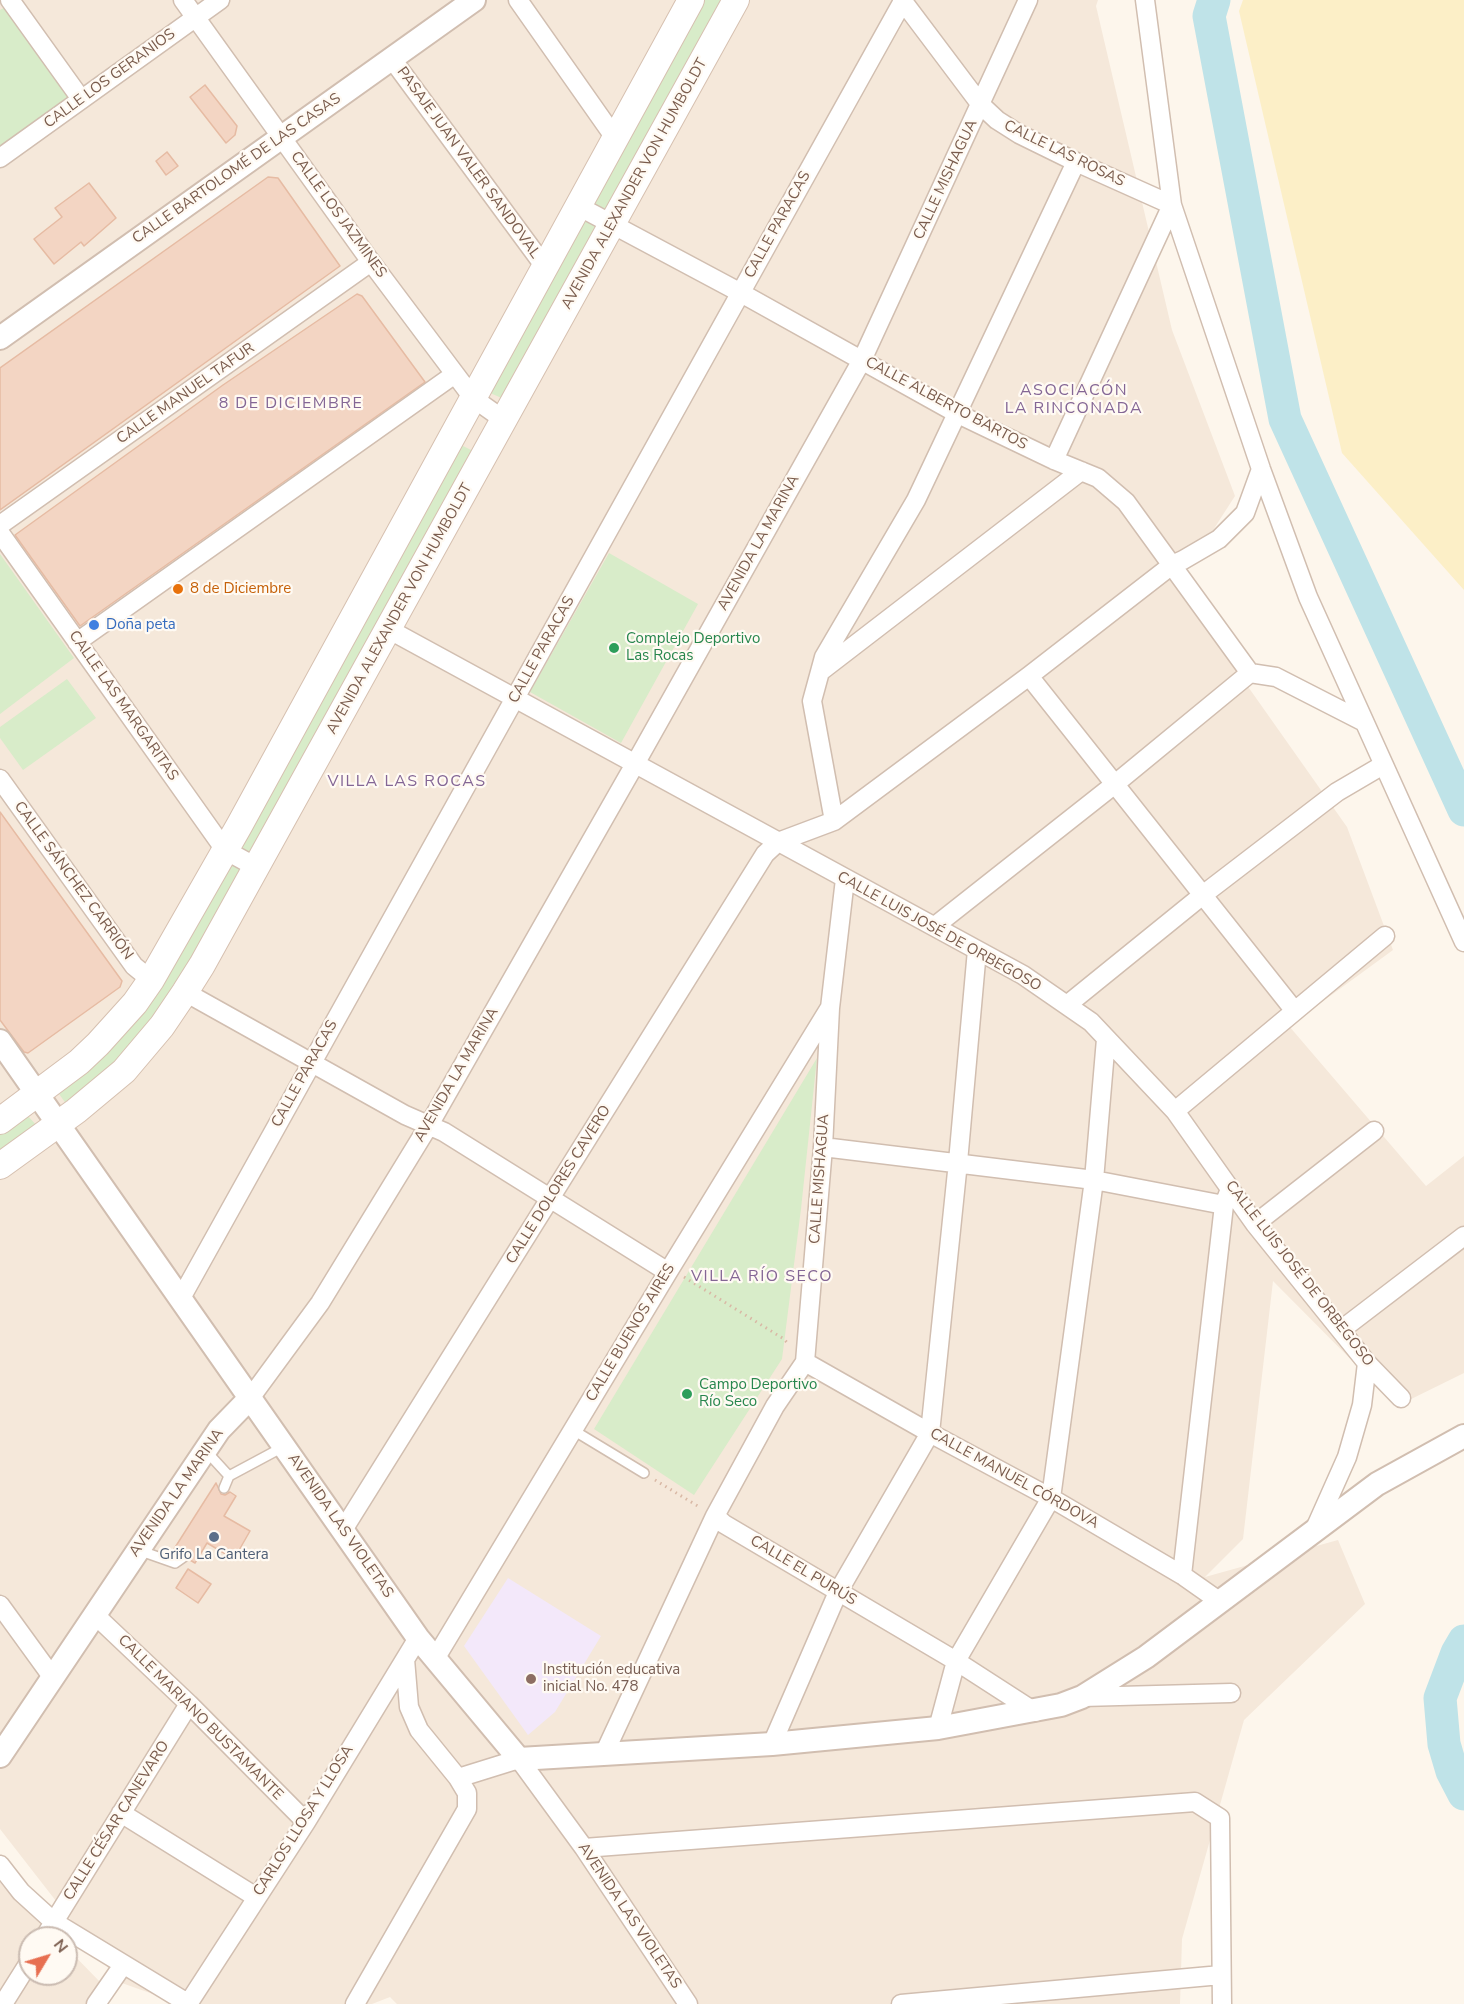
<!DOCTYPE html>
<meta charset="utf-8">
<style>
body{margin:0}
#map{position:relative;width:1464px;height:2004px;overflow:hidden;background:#fdf6ec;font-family:"Nunito Sans",sans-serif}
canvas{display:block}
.north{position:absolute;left:18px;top:1926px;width:60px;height:60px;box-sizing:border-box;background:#fffaf3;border:2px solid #cabbb1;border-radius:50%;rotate:52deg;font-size:16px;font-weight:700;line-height:24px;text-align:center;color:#7a5c4d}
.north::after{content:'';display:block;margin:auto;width:21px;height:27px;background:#e76f51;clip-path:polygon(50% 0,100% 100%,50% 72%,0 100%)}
</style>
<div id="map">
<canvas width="1464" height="2004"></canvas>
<div class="north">N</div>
</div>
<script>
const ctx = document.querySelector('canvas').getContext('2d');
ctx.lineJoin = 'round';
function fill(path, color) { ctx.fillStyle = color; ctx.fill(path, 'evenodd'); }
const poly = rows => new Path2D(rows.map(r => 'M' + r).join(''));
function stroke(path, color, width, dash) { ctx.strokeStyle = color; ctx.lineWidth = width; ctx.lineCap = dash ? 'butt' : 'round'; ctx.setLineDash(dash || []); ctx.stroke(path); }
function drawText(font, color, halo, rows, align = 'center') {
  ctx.font = font + ' "Nunito Sans",sans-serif'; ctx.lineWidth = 4.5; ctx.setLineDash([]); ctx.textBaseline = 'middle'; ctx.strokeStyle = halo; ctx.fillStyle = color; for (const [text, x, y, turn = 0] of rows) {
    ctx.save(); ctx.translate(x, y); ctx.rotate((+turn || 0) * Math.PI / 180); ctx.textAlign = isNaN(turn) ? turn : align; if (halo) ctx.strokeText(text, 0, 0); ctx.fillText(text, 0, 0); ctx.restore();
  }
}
const residential = poly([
 [0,0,1098,0,1096,6,1172,330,1235,496,1177,586,1347,827,1393,950,1289,1026,1426,1186,1464,1156,1464,1373,1397,1406,1273,1281,1243,1539,1205,1577,1338,1540,1365,1604,1244,1720,1182,1939,1180,2004,397,2004,390,1997,372,2004,181,2004,119,1982,0,1829],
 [0,1879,57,1938,30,1938,30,1974,66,1974,66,1947,101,1983,92,2004,0,2004]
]);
const education = poly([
 [508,1578,601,1636,555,1712,528,1735,464,1646]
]);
const green = poly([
 [703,0,725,0,506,400,488,392],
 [7,6,73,99,0,152,0,10],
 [459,444,475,452,180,987,149,1029,69,1108,57,1091,87,1065],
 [609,553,698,604,621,743,530,692],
 [0,554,74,658,0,714],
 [67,679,96,718,23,770,0,738,0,727],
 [817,1058,801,1209,782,1359,694,1495,594,1429],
 [27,1115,38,1127,0,1155,0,1134]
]);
const sand = poly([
 [1243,0,1464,0,1464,590,1342,453,1239,11]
]);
const river = poly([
 [1214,0,1209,16,1285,419,1464,810],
 [1464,1641,1457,1653,1440,1698,1444,1744,1452,1771,1464,1794]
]);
const building = poly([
 [205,85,237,126,235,135,226,143,190,97,205,85],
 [167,152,178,166,166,175,156,161,167,152],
 [268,177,278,178,340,266,0,510,0,368,268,177],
 [89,183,116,218,84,246,81,242,54,264,34,239,62,217,55,208,89,183],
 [357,294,362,296,425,382,80,626,15,535,223,385,357,294],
 [0,812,122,981,120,987,28,1053,24,1052,0,1020,0,812],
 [216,1483,221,1494,225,1495,230,1492,236,1496,224,1516,250,1531,234,1559,207,1543,195,1563,190,1560,192,1555,188,1550,184,1549,179,1552,174,1549,216,1483],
 [188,1569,211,1584,198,1603,176,1588,188,1569]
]);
const path = poly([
 [684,1277,784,1339,789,1345],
 [655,1480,701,1508]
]);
const service = poly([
 [573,1430,644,1473],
 [207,1452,229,1476,224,1488],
 [229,1476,285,1446],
 [138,1550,175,1563,185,1556]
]);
const minor = poly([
 [10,0,81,99],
 [183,0,371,262,473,398,504,420],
 [518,0,615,138],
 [902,0,981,105,997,120,1019,134,1076,162,1172,205],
 [1145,0,1172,205,1261,469,1308,597,1464,942],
 [392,59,545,267],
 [0,158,220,0],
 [578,206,741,293,958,414,1054,460,1098,478,1126,502,1250,673],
 [1054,460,1172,205],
 [0,525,371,262],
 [0,533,225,850,256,867],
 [388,629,1023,975,1091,1022,1175,1111,1255,1224,1367,1363,1401,1398],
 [77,642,455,374],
 [821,671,1081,471],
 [1029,676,1294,1010],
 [0,779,134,966,151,980],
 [834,821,812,701,824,657,916,500,1076,162],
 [935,926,1115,784,1250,673,1276,677,1364,722],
 [185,992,405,1115,444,1132,668,1272],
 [1067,1005,1204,894,1337,792,1383,765],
 [1175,1111,1385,936],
 [823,1147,1094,1180,1224,1205,1230,1189],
 [1255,1224,1374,1131],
 [181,1298,903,1],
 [1341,1330,1464,1236],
 [805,1362,930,1433,1051,1498,1182,1575,1219,1601],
 [251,1397,320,1303,429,1125,635,764,862,360,1028,0],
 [715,1516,724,1524,956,1661,1035,1712],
 [343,1530,765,854,778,842,834,821,1029,676,1172,565,1183,560,1219,539,1245,513,1261,469],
 [1314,1531,1347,1457,1362,1405,1367,1363],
 [1182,1575,1224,1205],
 [0,1605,53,1678],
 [94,1614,189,1704,306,1822],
 [435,1659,668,1272,829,1009],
 [1082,1697,1231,1693],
 [938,1728,956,1661,1051,1498,1094,1180,1106,1039],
 [772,1744,838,1592,930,1433,958,1162,977,950],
 [604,1754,715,1516,775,1406,805,1362,823,1147,830,1008,845,879],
 [458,1778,519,1759,584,1848,688,2004],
 [121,1813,256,1897],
 [584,1848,1195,1802,1220,1818,1222,2004],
 [0,1865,21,1892,54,1922,189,2004],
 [44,1938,189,1704],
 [3,2004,30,1961],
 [96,2004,123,1965],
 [188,2004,306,1822,418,1638],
 [355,2004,467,1809,467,1793,458,1778,419,1730,409,1707,405,1659],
 [901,2004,1221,1975]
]);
const tertiary = poly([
 [0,338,474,0],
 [0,1041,418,1638,519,1759,772,1744,938,1728,1061,1705,1082,1697,1146,1657,1377,1484,1464,1436],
 [0,1756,219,1430,251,1397]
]);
const secondary = poly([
 [0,1121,79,1062,98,1044,135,1003,151,980,239,826,691,0],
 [0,1166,76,1111,124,1071,162,1026,185,992,202,965,736,0]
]);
const markers = [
 [178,589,6,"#e8710a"],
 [94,625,6,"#3f7fe0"],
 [614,648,6,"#2e9e5b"],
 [687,1394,6,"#2e9e5b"],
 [214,1537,6,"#5c6f8a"],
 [531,1679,6,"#8d6e63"]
];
const streetNames = [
 ["CALLE LOS GERANIOS",110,79,-36],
 ["CALLE LAS ROSAS",1064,154,26],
 ["PASAJE JUAN VALER SANDOVAL",468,163,54],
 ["CALLE BARTOLOMÉ DE LAS CASAS",237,169,-35],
 ["CALLE MISHAGUA",946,180,-65],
 ["AVENIDA ALEXANDER VON HUMBOLDT",635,184,-61],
 ["CALLE LOS JAZMINES",338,215,54],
 ["CALLE PARACAS",778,225,-61],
 ["CALLE MANUEL TAFUR",186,394,-35],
 ["CALLE ALBERTO BARTOS",946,404,28],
 ["AVENIDA LA MARINA",759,543,-61],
 ["AVENIDA ALEXANDER VON HUMBOLDT",400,609,-61],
 ["CALLE PARACAS",542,650,-61],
 ["CALLE LAS MARGARITAS",123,706,55],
 ["CALLE SÁNCHEZ CARRIÓN",73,881,54],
 ["CALLE LUIS JOSÉ DE ORBEGOSO",939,932,29],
 ["CALLE PARACAS",305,1074,-61],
 ["AVENIDA LA MARINA",457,1075,-60],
 ["CALLE MISHAGUA",820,1179,-86],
 ["CALLE DOLORES CAVERO",559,1185,-58],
 ["CALLE LUIS JOSÉ DE ORBEGOSO",1299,1274,52],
 ["CALLE BUENOS AIRES",631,1333,-59],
 ["CALLE MANUEL CÓRDOVA",1014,1479,29],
 ["AVENIDA LA MARINA",177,1493,-55],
 ["AVENIDA LAS VIOLETAS",340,1526,55],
 ["CALLE EL PURÚS",803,1571,31],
 ["CALLE MARIANO BUSTAMANTE",200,1718,45],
 ["CALLE CÉSAR CANEVARO",117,1821,-58],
 ["CARLOS LLOSA Y LLOSA",304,1821,-58],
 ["AVENIDA LAS VIOLETAS",629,1916,56]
];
const foodNames = [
 ["8 de Diciembre",190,589]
];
const shopNames = [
 ["Doña peta",106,625]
];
const leisureNames = [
 ["Complejo Deportivo",626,639],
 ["Las Rocas",626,656],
 ["Campo Deportivo",699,1385],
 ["Río Seco",699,1402]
];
const serviceNames = [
 ["Grifo La Cantera",214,1555]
];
const educationNames = [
 ["Institución educativa",543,1670],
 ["inicial No. 478",543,1687]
];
const neighbourhoodNames = [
 ["ASOCIACÓN",1074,391],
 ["LA RINCONADA",1074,409],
 ["8 DE DICIEMBRE",291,404],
 ["VILLA LAS ROCAS",407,782],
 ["VILLA RÍO SECO",762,1277]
];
fill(residential, '#f5e8da');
fill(education, '#f3e8fa');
fill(green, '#d8ecc9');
fill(sand, '#fcefc7');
stroke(river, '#bfe3e8', 33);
fill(building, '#f3d5c3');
stroke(building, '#e6bba3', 1.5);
stroke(service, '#d1beb0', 12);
stroke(minor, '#d1beb0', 21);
stroke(tertiary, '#d1beb0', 26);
stroke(secondary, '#d6c0b0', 28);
stroke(path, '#d9b8a5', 3, [1.5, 4.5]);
stroke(service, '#fff', 9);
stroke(minor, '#fff', 18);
stroke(tertiary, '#fff', 22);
stroke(secondary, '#fff', 26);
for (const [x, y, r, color] of markers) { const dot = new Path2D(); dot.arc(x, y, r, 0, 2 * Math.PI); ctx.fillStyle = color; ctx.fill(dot); stroke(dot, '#fffaf3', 2); }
drawText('15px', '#7a5c4d', '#fffaf3', streetNames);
drawText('15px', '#c56008', '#fffaf3', foodNames, 'left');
drawText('15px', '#366cbe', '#fffaf3', shopNames, 'left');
drawText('15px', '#27864d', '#fffaf3', leisureNames, 'left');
drawText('15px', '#4e5e75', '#fffaf3', serviceNames);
drawText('15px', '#785e54', '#fffaf3', educationNames, 'left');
ctx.letterSpacing = '1.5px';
drawText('16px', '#846695', '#fffaf3', neighbourhoodNames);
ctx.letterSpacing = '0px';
</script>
